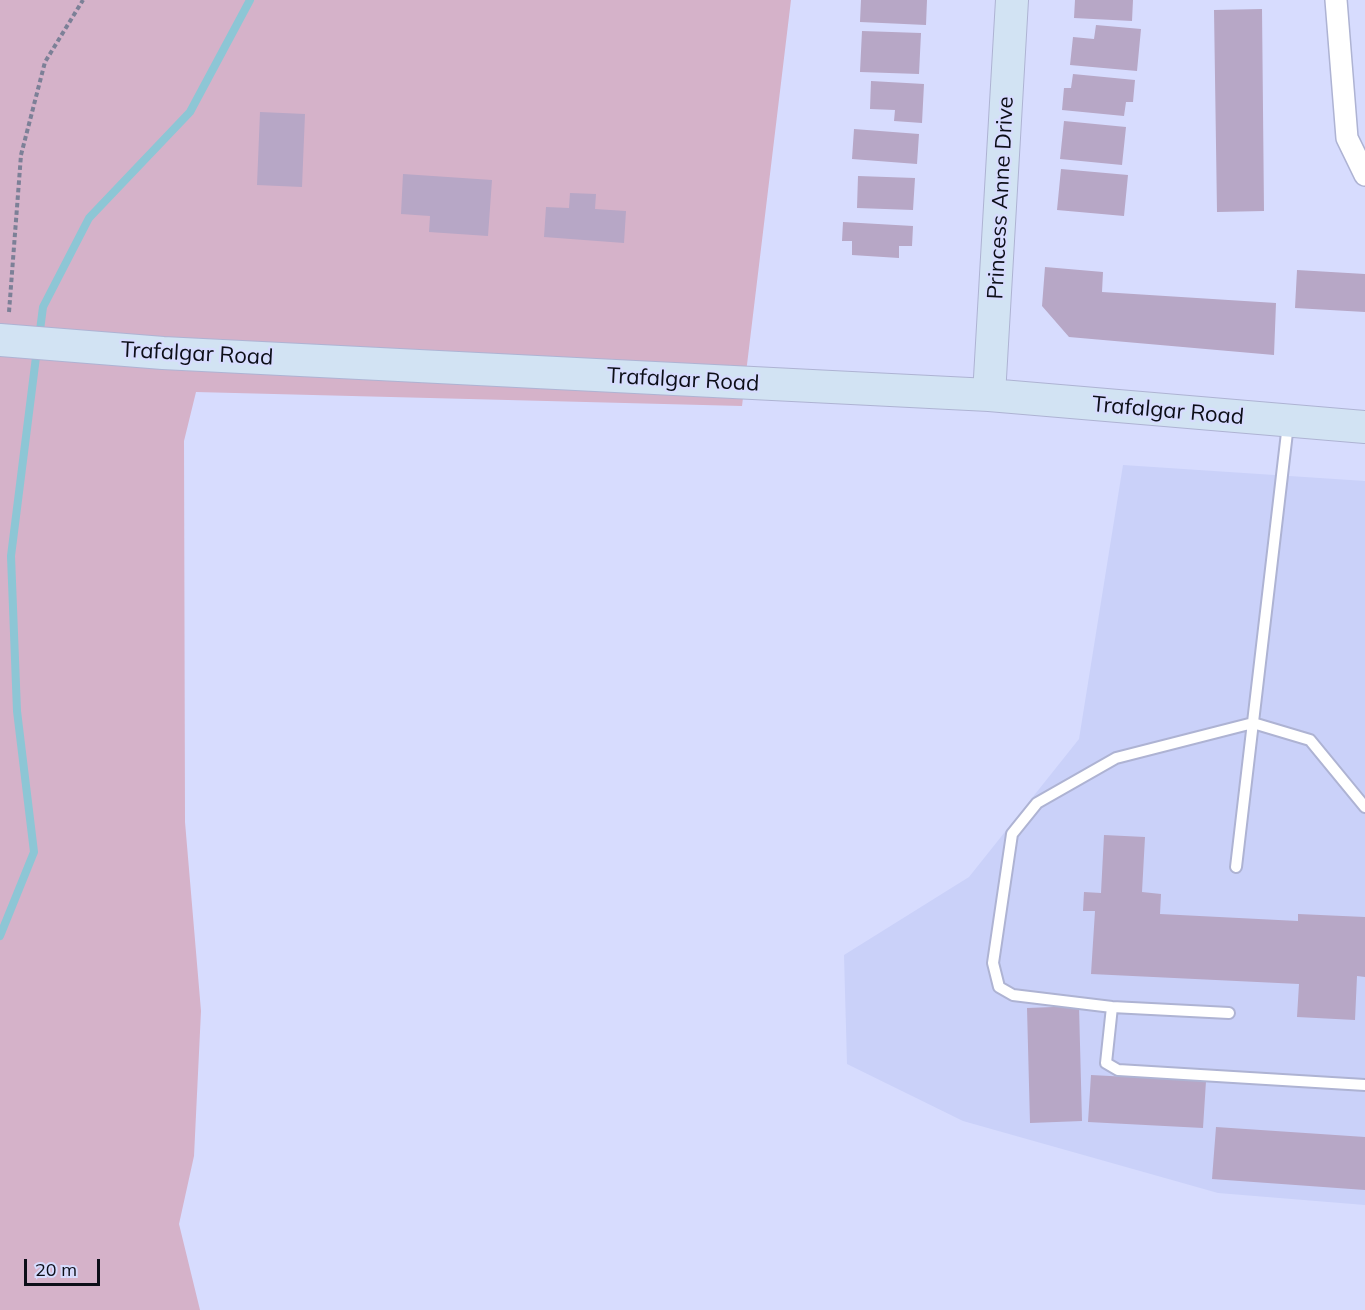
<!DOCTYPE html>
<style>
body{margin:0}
#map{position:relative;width:1365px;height:1310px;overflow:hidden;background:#d7dcfe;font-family:Mulish,sans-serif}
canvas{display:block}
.scale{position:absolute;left:24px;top:1259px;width:76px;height:27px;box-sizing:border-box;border:3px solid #0c0e18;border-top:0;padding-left:8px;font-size:18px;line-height:21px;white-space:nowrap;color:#0c0e18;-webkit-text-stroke:4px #d7dcfe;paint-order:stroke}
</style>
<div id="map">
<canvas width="1365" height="1310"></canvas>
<div class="scale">20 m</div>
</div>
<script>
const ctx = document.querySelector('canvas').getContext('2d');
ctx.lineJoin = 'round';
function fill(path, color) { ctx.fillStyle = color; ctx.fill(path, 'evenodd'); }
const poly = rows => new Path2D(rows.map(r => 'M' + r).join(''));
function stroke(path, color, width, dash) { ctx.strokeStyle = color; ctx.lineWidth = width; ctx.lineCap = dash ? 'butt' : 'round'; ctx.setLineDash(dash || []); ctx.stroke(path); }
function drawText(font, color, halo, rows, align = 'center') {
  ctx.font = font + ' Mulish,sans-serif'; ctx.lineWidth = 4.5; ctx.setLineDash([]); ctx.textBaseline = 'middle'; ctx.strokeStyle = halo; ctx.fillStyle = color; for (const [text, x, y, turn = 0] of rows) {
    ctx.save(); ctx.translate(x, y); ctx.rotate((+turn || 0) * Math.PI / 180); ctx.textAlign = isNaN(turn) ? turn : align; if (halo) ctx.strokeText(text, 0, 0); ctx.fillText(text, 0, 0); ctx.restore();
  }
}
const built = poly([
 [1123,465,1365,481,1365,1205,1218,1193,963,1121,847,1064,844,955,969,877,1079,739]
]);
const green = poly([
 [0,0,791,0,742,406,196,392,184,441,185,822,201,1011,194,1156,179,1224,200,1310,0,1310]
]);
const stream = poly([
 [39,338,43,307,89,218,190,112,250,0],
 [0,936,34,852,17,711,11,556,37,349]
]);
const building = poly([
 [861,0,927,0,926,25,860,22],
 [1075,0,1133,0,1132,21,1074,18],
 [1262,9,1264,211,1217,212,1214,10],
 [1096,25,1141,29,1137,71,1070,65,1073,37,1094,39],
 [862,31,921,33,919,74,860,72],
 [1073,74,1135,80,1133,102,1126,102,1124,116,1062,110,1064,88,1071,88],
 [871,81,924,84,922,123,894,121,895,110,870,109],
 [260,112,305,114,302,187,257,185],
 [1064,121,1126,127,1122,165,1060,159],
 [854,129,919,134,917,164,852,159],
 [1061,169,1128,175,1124,216,1057,210],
 [403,174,492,180,488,236,429,232,430,216,401,214],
 [858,176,915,178,913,210,857,208],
 [570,193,596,194,595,209,626,211,624,243,544,237,546,207,569,208],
 [843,222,913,226,912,246,899,246,899,258,852,255,852,241,842,241],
 [1045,267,1103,272,1102,292,1276,303,1274,355,1069,337,1042,306],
 [1297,270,1365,274,1365,312,1295,308],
 [1104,835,1145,837,1142,892,1161,894,1160,914,1298,921,1298,914,1365,917,1365,977,1357,976,1355,1020,1297,1017,1299,984,1091,974,1095,911,1083,911,1084,892,1101,893],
 [1079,1006,1082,1121,1030,1123,1027,1008],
 [1091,1075,1206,1081,1203,1128,1088,1122],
 [1216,1127,1365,1137,1365,1190,1212,1179]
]);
const path = poly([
 [9,312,21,155,45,62,83,0]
]);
const lane = poly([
 [1236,867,1288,424],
 [1112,1007,1106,1063,1118,1070,1365,1085],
 [1229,1013,1112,1007,1013,995,999,987,993,963,1012,834,1037,803,1116,758,1253,723,1310,740,1365,807]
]);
const street = poly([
 [1336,0,1347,138,1365,175]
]);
const secondary = poly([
 [0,340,163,353,989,395,1365,427],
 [989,395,1012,0]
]);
const streetNames = [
 ["Princess Anne Drive",1001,198,-87],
 ["Trafalgar Road",197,354,3],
 ["Trafalgar Road",683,380,3],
 ["Trafalgar Road",1168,411,5]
];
fill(built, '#cad1f9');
fill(green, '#d5b2c9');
stroke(stream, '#8dc6d5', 8);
fill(building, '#b7a7c6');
stroke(lane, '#aeb3d3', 14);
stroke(street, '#aeb3d3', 24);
stroke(secondary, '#aeb3d3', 34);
stroke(path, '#7c8097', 4, [4.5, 3]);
stroke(lane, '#fff', 10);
stroke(street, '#fff', 21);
stroke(secondary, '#d2e3f3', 32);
drawText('22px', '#0c0e18', '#d7dcfe', streetNames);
</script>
